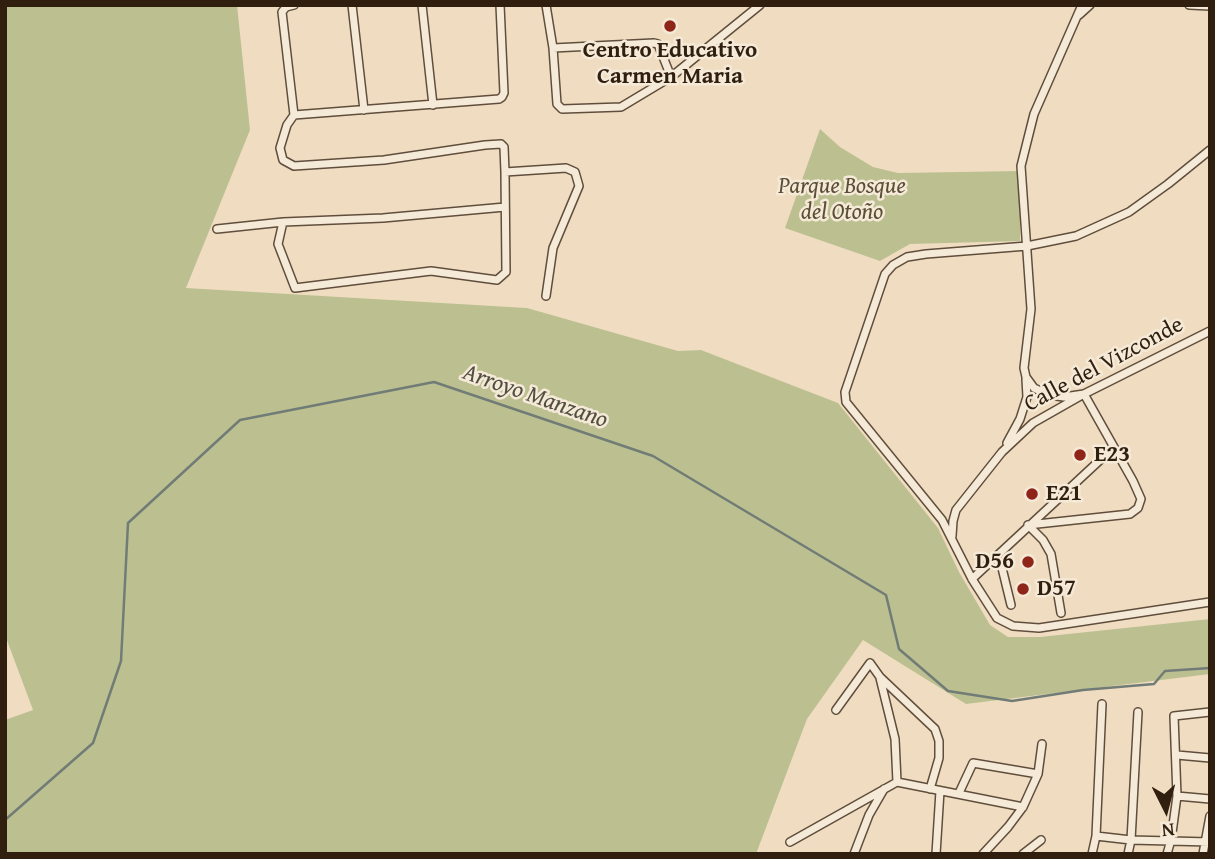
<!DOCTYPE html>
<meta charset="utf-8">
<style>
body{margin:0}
#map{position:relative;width:1215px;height:859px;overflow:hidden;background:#f0ddc1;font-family:"Gentium Book Plus",serif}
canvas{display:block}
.frame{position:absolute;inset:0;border:7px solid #301f0f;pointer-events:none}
.north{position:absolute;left:1131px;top:775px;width:70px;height:70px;-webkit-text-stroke:5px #f5e9d7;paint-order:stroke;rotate:174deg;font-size:19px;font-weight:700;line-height:28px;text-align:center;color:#301f0f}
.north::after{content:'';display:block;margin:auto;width:24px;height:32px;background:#301f0f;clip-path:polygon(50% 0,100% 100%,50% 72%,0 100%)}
</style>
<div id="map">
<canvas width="1215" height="859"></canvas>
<div class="frame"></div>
<div class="north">N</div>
</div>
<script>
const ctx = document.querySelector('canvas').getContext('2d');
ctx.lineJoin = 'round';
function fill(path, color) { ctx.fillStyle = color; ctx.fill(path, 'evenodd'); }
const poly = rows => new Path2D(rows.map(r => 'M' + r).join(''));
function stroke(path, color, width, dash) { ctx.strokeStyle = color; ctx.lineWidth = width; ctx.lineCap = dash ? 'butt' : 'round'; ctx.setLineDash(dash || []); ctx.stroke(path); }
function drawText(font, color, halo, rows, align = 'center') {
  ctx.font = font + ' "Gentium Book Plus",serif'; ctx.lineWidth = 5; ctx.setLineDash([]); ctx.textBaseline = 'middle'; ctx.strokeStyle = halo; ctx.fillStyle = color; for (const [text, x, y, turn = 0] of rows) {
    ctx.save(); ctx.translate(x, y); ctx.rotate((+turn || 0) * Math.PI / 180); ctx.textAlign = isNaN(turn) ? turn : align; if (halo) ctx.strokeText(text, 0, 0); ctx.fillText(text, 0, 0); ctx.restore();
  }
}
const green = poly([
 [5,5,237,5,250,130,186,288,527,308,678,351,701,350,838,403,938,528,959,572,990,625,1008,637,1040,637,1210,619,1210,674,966,704,863,640,807,719,756,854,5,854,5,720,33,710,5,635],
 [820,129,840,147,873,167,898,173,1020,171,1020,241,910,244,880,261,785,228]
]);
const stream = poly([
 [5,820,93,743,121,661,128,523,240,420,434,382,653,456,886,595,899,649,948,691,1012,701,1083,690,1154,684,1165,671,1210,668]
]);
const minor = poly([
 [352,5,364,110],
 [422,5,433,105],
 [546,5,553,48,557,104,562,109,621,107,671,77,760,5],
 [1082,5,1034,114,1021,166,1031,309,1024,368,1026,377,1034,388,1049,395,1064,397,1084,394],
 [1189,5,1210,6],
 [1079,15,1090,5],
 [553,48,654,43,658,44,671,77],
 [294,115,499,99,502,97,504,93,500,5],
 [1210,150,1168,184,1129,212,1076,236,1027,246,926,254,907,257,893,265,885,274,845,392,846,402,942,520,972,579,997,618,1013,626,1039,628,1210,602],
 [505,172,566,168,575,172,579,186,553,248,546,296],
 [283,222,278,244,295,288,431,271,497,280,506,272,505,172,504,147,501,144,485,145,384,160,294,166,283,160,280,148,287,125,294,115,282,12,286,7,294,5],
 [217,229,283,222,383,218,505,207],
 [1007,443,1020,419,1027,397,1026,379],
 [1028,525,1130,514,1138,508,1141,499,1133,481,1084,394],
 [1028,525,1043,540,1051,554,1061,613],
 [952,536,953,521,956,510,1002,452,1033,423,1084,394,1210,331],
 [995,558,1002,568,1011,605],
 [972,579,1113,448],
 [880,678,895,739,897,782],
 [836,710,870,663,880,677,935,729,939,741,939,758,930,789],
 [1177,755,1210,758],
 [959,793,973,763,1038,774],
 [1177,796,1210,799],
 [1096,836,1131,840,1210,842],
 [790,842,897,782,1023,807],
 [854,854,869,815,884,789],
 [936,854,940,791],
 [983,854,1008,827,1023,807,1038,774,1042,744],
 [1023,854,1041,840],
 [1092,854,1096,836,1102,704],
 [1128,854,1131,840,1138,712],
 [1167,854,1171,840,1177,796,1174,716,1210,712],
 [1203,854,1210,816]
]);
const markers = [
 [670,26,7,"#8f2418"],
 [1080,455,7,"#8f2418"],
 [1032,494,7,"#8f2418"],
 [1028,562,7,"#8f2418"],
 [1023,589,7,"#8f2418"]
];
const poiNames = [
 ["Centro Educativo",670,51,"center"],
 ["Carmen Maria",670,77,"center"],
 ["E23",1094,455],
 ["E21",1046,494],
 ["D56",1014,562,"right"],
 ["D57",1037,589]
];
const parkNames = [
 ["Parque Bosque",842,187],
 ["del Otoño",842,213]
];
const streetNames = [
 ["Calle del Vizconde",1104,365,-28]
];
const waterNames = [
 ["Arroyo Manzano",535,397,19]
];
fill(green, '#bcc091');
stroke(stream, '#717c76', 2.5);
stroke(minor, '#604e3c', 10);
stroke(minor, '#f5e9d7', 7);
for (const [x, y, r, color] of markers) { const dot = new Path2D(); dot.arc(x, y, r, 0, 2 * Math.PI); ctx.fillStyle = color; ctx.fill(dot); stroke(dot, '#f5e9d7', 2.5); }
drawText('bold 23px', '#301f0f', '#f5e9d7', poiNames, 'left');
drawText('italic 23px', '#5a4f36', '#f5e9d7', parkNames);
drawText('23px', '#301f0f', '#f5e9d7', streetNames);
drawText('italic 24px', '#514e42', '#f5e9d7', waterNames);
</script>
